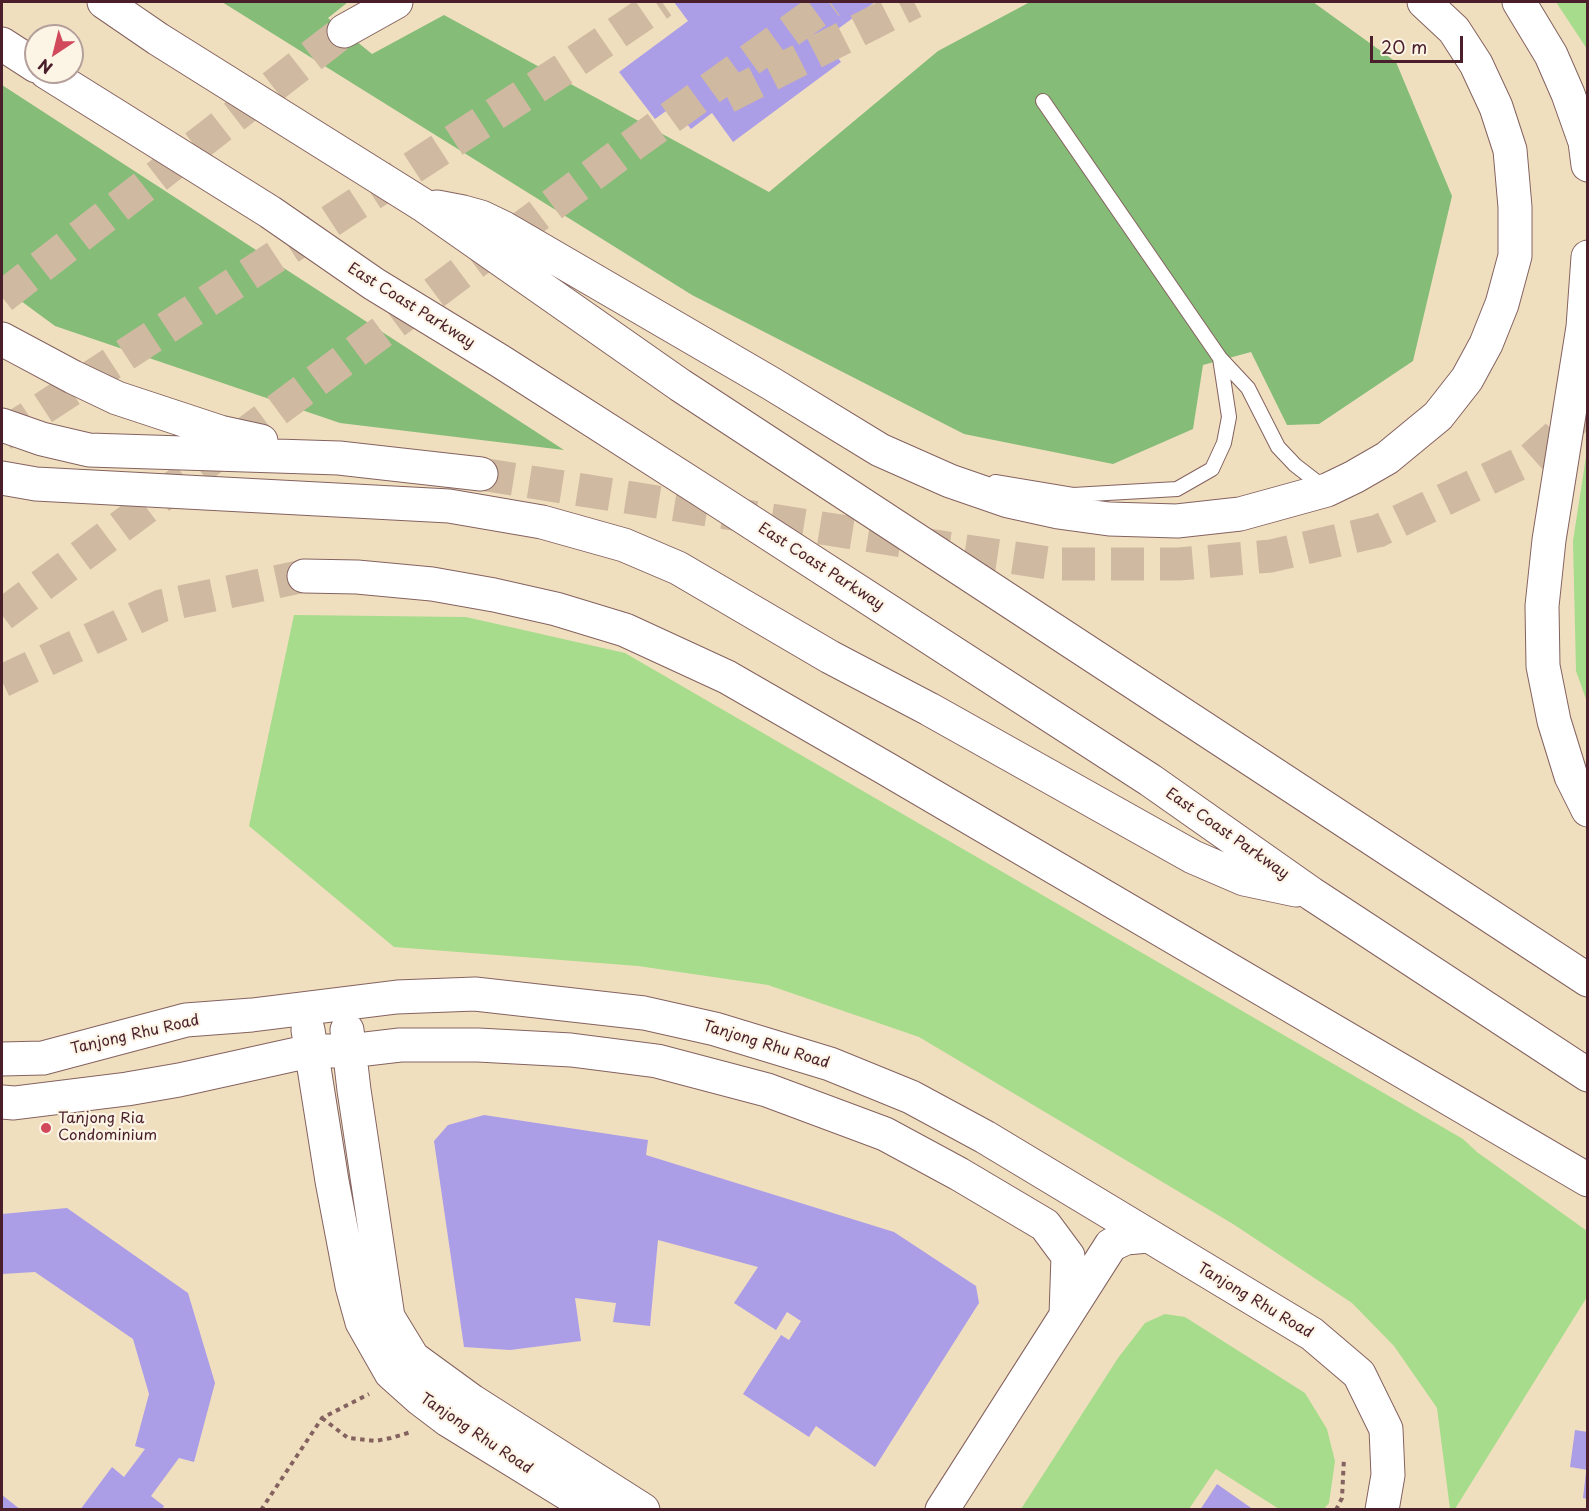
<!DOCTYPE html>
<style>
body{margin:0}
#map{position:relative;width:1589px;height:1511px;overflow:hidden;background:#f0dfbf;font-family:"Playpen Sans",sans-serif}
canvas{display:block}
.frame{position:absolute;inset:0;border:3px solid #4a1f2b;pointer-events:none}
.north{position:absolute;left:24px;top:24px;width:60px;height:60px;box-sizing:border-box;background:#fcf5e5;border:2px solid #b59f9b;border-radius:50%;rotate:215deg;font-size:16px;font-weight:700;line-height:24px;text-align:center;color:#4a1f2b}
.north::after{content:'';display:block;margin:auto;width:21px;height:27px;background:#d1495b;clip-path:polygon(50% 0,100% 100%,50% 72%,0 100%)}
.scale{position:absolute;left:1370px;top:36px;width:93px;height:27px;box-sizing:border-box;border:3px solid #4a1f2b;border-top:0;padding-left:8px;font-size:18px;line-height:21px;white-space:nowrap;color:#4a1f2b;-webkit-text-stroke:4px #fcf5e5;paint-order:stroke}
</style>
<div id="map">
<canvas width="1589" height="1511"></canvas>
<div class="frame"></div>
<div class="north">N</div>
<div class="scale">20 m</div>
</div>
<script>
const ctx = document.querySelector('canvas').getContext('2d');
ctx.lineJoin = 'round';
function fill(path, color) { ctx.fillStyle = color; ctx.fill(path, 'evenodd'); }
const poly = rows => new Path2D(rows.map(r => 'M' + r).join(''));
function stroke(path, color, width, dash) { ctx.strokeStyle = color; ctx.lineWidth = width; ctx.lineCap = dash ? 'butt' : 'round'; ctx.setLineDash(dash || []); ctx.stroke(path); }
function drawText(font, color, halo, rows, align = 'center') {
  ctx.font = font + ' "Playpen Sans",sans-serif'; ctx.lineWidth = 4.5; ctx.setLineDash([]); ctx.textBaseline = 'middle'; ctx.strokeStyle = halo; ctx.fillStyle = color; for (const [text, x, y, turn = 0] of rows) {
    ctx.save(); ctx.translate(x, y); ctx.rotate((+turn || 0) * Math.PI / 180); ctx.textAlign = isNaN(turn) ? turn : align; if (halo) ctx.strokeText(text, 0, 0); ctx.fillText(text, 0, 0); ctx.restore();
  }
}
const green = poly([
 [1556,2,1587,2,1587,49],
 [1587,450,1587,702,1576,671,1573,541],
 [294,615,466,617,625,653,1463,1139,1477,1152,1587,1231,1587,1297,1455,1509,1450,1509,1437,1408,1394,1346,1352,1303,1233,1224,919,1037,768,985,638,966,394,947,249,826],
 [1165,1314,1185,1317,1305,1393,1327,1429,1335,1461,1329,1503,1324,1509,1279,1509,1216,1469,1189,1509,1021,1509,1118,1358,1145,1323]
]);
const forest = poly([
 [222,2,348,2,328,18,372,54,444,15,769,192,938,51,1030,2,1313,2,1396,62,1452,196,1413,361,1319,424,1287,425,1251,352,1203,365,1193,429,1113,464,964,434,692,295],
 [2,85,564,450,340,423,55,326,2,287]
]);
const building = poly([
 [674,2,875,2,824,39,841,62,733,142,712,113,691,129,673,106,655,119,619,72,688,21],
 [484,1115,648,1140,646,1155,894,1232,976,1286,979,1303,875,1467,816,1426,809,1437,743,1394,781,1335,789,1340,801,1321,787,1312,776,1330,734,1303,758,1267,658,1240,650,1326,613,1322,616,1303,575,1298,581,1341,510,1350,464,1347,434,1141,448,1125],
 [67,1208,188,1293,215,1383,194,1462,179,1458,151,1496,164,1506,162,1510,80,1510,112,1467,124,1477,145,1449,135,1446,149,1394,133,1339,35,1272,2,1274,2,1214],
 [1575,1430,1588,1432,1588,1470,1570,1467],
 [1586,1472,1588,1472,1588,1499,1583,1498],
 [1217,1484,1254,1510,1200,1510],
 [2,1495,21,1510,2,1510]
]);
const highwayTunnel = poly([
 [727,97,914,2],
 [2,297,344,31],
 [2,435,567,67,662,2],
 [481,474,960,550,1056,564,1179,564,1271,556,1378,531,1532,458,1588,408],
 [2,615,634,144,830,2],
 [2,681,161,606,304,576]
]);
const path = poly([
 [322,1418,348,1438,375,1441,391,1438,411,1432],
 [261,1510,322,1418,369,1394],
 [1336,1510,1342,1498,1344,1458]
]);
const lane = poly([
 [1043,101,1220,358,1248,388,1278,447,1295,465,1326,489],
 [995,482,1073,495,1177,489,1212,469,1224,443,1229,417,1220,358]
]);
const secondary = poly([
 [308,1030,332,1181,352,1286,362,1322,391,1373,419,1398,448,1420,594,1510],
 [347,1030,354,1090,388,1317,413,1358,472,1401,643,1510],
 [2,1059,43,1058,186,1020,252,1015,397,997,475,994,644,1013,715,1029,830,1064,911,1097,985,1137,1312,1334,1359,1374,1386,1429,1388,1475,1382,1510],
 [2,1102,14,1103,127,1089,179,1080,310,1051,349,1051,400,1045,478,1045,571,1050,657,1061,767,1090,885,1134,959,1174,1045,1225,1068,1256,1066,1315],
 [942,1510,1111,1245,1126,1238,1148,1236]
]);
const highway = poly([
 [104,2,158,39,423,205,680,385,1588,980],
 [1519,2,1551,55,1568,94,1585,142,1588,165],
 [344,31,396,2],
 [2,44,36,66],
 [46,72,270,212,374,284,500,361,714,498,1150,780,1312,894,1588,1075],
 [437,207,463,212,481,217,504,228,772,384,880,450,950,481,1008,501,1058,512,1109,519,1177,521,1240,514,1327,490,1354,477,1387,458,1438,416,1467,379,1486,344,1502,304,1515,256,1515,207,1510,150,1496,107,1476,64,1454,30,1424,2],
 [1588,257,1583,327,1549,540,1542,606,1543,666,1554,721,1571,776,1588,810],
 [2,339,73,377,117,398,220,432,261,441],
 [2,425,42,439,89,450,339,458,481,474],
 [2,478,36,484,449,506,542,522,624,545,678,568,830,657,929,709,1193,857,1244,879,1296,890],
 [304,576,357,577,432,584,494,595,556,609,625,630,727,677,885,768,1588,1180]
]);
const markers = [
 [46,1128,6,"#d1495b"]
];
const streetNames = [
 ["East Coast Parkway",411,306,32],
 ["East Coast Parkway",821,567,33],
 ["East Coast Parkway",1227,834,35],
 ["Tanjong Rhu Road",135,1035,-13],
 ["Tanjong Rhu Road",766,1045,17],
 ["Tanjong Rhu Road",1255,1301,31],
 ["Tanjong Rhu Road",476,1434,34]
];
const poiNames = [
 ["Tanjong Ria",58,1119],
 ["Condominium",58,1136]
];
fill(green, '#a7dc8c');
fill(forest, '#85bc78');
fill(building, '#ac9de7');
stroke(highwayTunnel, '#cfb9a1', 33, [33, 16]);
stroke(lane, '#84625f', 16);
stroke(secondary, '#84625f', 35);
stroke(highway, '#84625f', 35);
stroke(path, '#84625f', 4, [4.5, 4.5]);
stroke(lane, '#fff', 14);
stroke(secondary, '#fff', 33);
stroke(highway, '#fff', 33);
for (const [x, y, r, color] of markers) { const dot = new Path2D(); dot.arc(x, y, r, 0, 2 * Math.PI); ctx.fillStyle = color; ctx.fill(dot); stroke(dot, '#fcf5e5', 2); }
drawText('15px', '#4a1f2b', '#fcf5e5', streetNames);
drawText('15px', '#4a1f2b', '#fcf5e5', poiNames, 'left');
</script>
